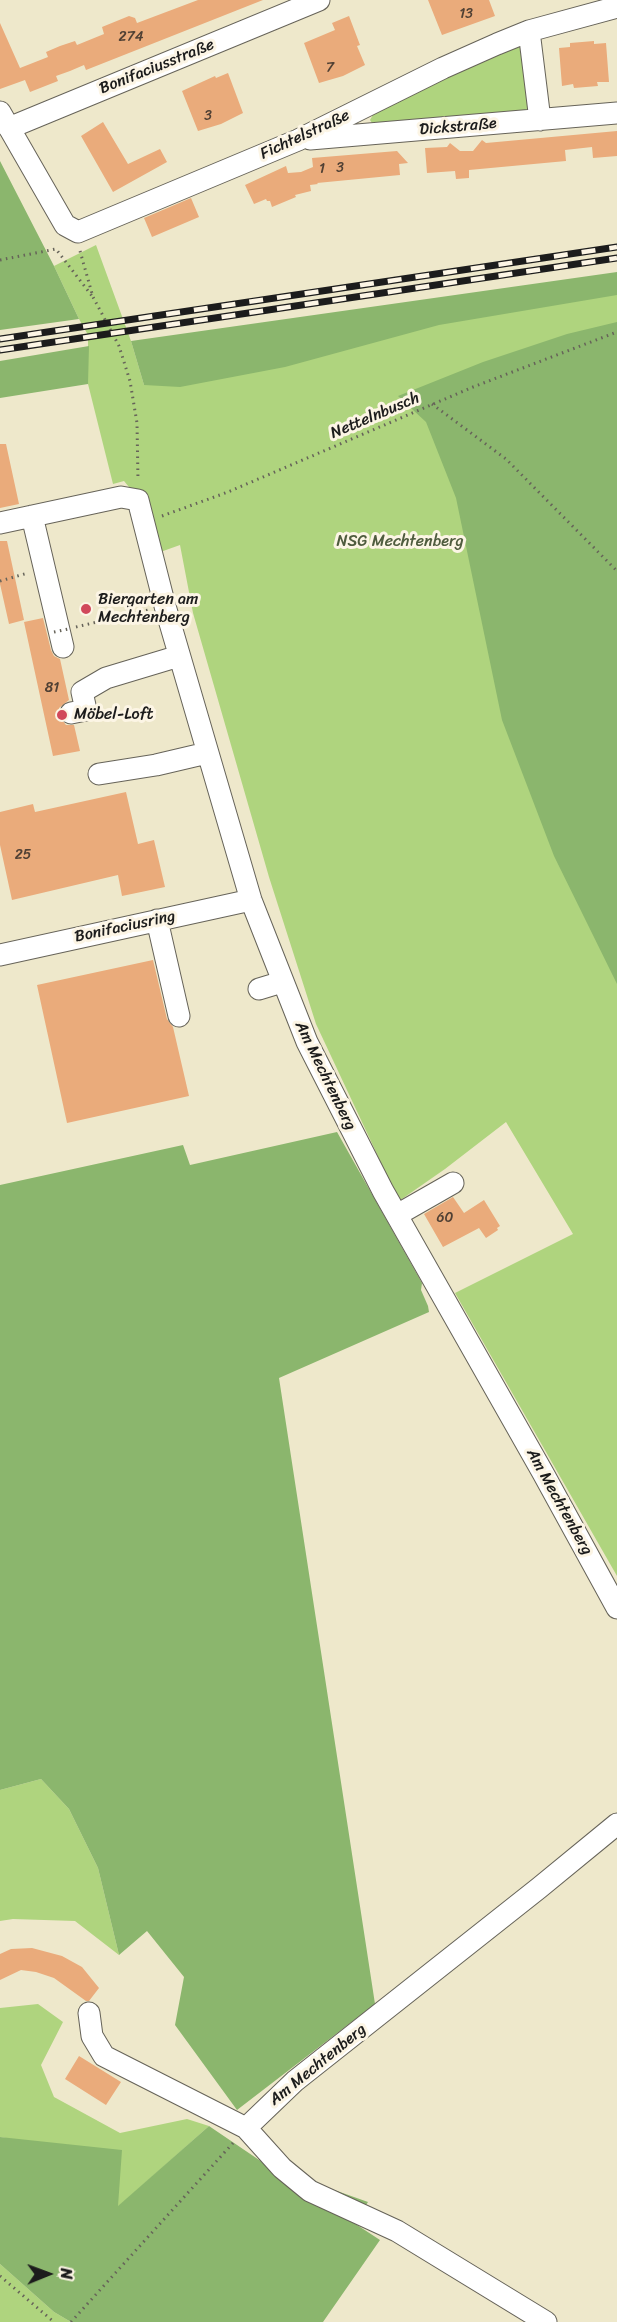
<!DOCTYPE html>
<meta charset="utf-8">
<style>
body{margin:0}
#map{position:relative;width:617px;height:2322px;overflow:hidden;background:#eee8cb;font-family:Sriracha,sans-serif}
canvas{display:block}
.north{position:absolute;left:18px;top:2244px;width:60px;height:60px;-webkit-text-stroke:4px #fcf5e5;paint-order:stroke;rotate:89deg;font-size:16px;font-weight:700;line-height:24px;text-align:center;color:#1c1c1c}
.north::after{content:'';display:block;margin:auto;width:21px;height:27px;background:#1c1c1c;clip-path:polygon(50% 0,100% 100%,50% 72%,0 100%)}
</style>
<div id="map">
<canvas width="617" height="2322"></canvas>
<div class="north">N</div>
</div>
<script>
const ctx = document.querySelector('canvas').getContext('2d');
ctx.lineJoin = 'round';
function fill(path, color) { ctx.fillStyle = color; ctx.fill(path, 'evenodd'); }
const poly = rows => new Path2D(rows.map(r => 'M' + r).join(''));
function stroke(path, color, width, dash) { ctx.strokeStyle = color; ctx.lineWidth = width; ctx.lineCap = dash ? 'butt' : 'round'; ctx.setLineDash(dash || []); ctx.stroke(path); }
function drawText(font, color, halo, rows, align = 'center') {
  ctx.font = font + ' Sriracha,sans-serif'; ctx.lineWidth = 6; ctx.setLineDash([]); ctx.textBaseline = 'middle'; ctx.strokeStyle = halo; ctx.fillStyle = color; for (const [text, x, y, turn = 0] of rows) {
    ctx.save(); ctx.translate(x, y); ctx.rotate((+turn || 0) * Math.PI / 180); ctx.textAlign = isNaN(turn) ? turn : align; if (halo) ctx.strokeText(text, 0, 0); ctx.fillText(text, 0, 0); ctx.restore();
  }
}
const green = poly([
 [518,45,523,47,528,110,377,124,372,123,370,120,374,113,462,69],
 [96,245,131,341,144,385,146,385,617,286,617,1576,455,1293,573,1234,506,1122,445,1169,399,1201,316,1024,269,877,193,613,180,545,152,555,139,499,124,481,113,484,88,384,88,335,79,319,54,266],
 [41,1779,69,1809,98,1868,119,1955,75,1921,13,1919,0,1921,0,1790],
 [38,2004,63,2022,41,2065,54,2097,120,2133,187,2119,209,2126,118,2207,29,2142,0,2137,0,2008],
 [0,2264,54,2312,71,2322,0,2322]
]);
const forest = poly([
 [0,161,54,266,79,319,0,330],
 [617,272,617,295,439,325,285,367,180,387,144,385,131,341],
 [617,322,617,984,554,856,502,720,456,498,426,422,398,396,483,362,567,334],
 [89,346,88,384,0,398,0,361],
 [337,1132,422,1283,421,1290,428,1306,429,1312,279,1378,375,2004,237,2110,175,2025,184,1977,147,1931,119,1955,98,1868,69,1809,41,1779,0,1790,0,1185,183,1145,190,1165],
 [209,2126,296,2185,306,2180,368,2202,354,2223,380,2240,323,2322,71,2322,54,2312,0,2264,0,2137,122,2150,118,2206]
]);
const building = poly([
 [198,0,263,0,86,70,84,65,70,71,56,76,58,81,30,92,25,80,0,89,0,23,20,68,48,57,46,52,60,46,75,41,77,45,104,34,102,27,129,16,135,18,137,23],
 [428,0,489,0,495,16,442,35],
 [349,16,360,45,357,46,365,65,343,76,319,83,304,43,335,30,332,23],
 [594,41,594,44,606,43,609,82,597,82,598,86,574,88,573,84,562,86,559,48,570,47,570,43],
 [228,73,243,113,221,124,198,131,182,91,215,76,216,78],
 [103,122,128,164,160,149,167,162,113,192,81,136],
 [617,131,617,156,593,158,592,147,565,150,566,161,469,170,469,178,456,179,455,171,427,173,425,148,447,147,450,143,460,151,473,151,482,140,486,143],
 [397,151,408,163,399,164,400,175,317,183,318,184,310,185,311,191,295,195,296,197,272,207,270,201,267,201,266,199,254,204,245,185,286,166,288,173,301,172,313,167,312,158],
 [191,198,199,217,152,237,144,218],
 [0,444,6,444,19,504,0,508],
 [0,541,7,541,24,620,9,624,0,584],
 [43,618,51,650,54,656,60,659,69,700,59,708,59,716,66,725,74,725,80,751,53,756,24,622],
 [126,792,138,844,154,840,165,887,122,896,118,875,12,900,0,845,0,812,33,804,35,812],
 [153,960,167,1019,173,1027,189,1096,67,1123,37,985],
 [453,1197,464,1213,484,1200,500,1226,497,1228,498,1230,486,1238,479,1228,443,1247,424,1214],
 [32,1948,62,1956,82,1967,99,1988,89,2001,86,2001,54,1978,36,1972,21,1970,0,1980,0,1954,11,1949],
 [79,2056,121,2082,106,2105,65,2079]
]);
const path = poly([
 [80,251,93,297,119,346,130,381,137,423,138,480],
 [0,260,56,249,92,296],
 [432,404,506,459,617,571],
 [162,516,228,492,473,387,617,332],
 [0,581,28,573],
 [76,627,148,610],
 [0,2276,54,2322],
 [71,2322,233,2143]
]);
const minor = poly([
 [529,31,540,120],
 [0,112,65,225,78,232,298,140,443,68,497,44,529,31,617,7],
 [9,128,319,0],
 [310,139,617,113],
 [32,516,63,647],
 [0,523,121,497,138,500,165,606,251,900,307,1042,383,1191,543,1473,617,1608],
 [71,713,86,710,82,692,106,678,179,656],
 [99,774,156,765,207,753],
 [157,920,179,1016],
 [0,955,251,900],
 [259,989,282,982],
 [397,1215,453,1183],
 [89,2013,92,2036,104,2056,246,2128,282,2168,310,2191,397,2231,546,2322],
 [246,2128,295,2081,539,1888,617,1824]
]);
const rail = poly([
 [0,339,617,247],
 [0,350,617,258]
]);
const pathBridge = poly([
 [54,632,68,629]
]);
const markers = [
 [86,609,6,"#d1495b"],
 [62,715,6,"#d1495b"]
];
const numberNames = [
 ["13",466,14],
 ["274",131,37],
 ["7",330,68],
 ["3",208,116],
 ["3",340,168],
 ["1",322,169],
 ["81",52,688],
 ["25",23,855],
 ["60",445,1218]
];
const streetNames = [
 ["Bonifaciusstraße",157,67,-22],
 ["Dickstraße",458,127,-5],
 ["Fichtelstraße",305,135,-25],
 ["Nettelnbusch",375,416,-23],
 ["Bonifaciusring",125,927,-12],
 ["Am Mechtenberg",325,1076,64],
 ["Am Mechtenberg",559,1502,61],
 ["Am Mechtenberg",318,2065,-39]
];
const parkNames = [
 ["NSG Mechtenberg",400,542]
];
const poiNames = [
 ["Biergarten am",98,600],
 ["Mechtenberg",98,618],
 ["Möbel-Loft",74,715]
];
fill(green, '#afd47e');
fill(forest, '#8bb66d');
fill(building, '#eaab7b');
stroke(minor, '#666359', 23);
stroke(path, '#666359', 3, [1.5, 4.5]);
stroke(minor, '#fff', 21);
stroke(rail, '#1c1c1c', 7);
stroke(rail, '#fcf5e5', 4.5, [14]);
stroke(pathBridge, '#666359', 3, [1.5, 4.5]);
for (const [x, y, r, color] of markers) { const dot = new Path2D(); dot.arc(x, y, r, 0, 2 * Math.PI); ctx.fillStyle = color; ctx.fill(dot); stroke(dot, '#fcf5e5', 2); }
drawText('14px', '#504034', null, numberNames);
drawText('16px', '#1c1c1c', '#fcf5e5', streetNames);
drawText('16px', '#4f5c3e', '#fcf5e5', parkNames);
drawText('16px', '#1c1c1c', '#fcf5e5', poiNames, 'left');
</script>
